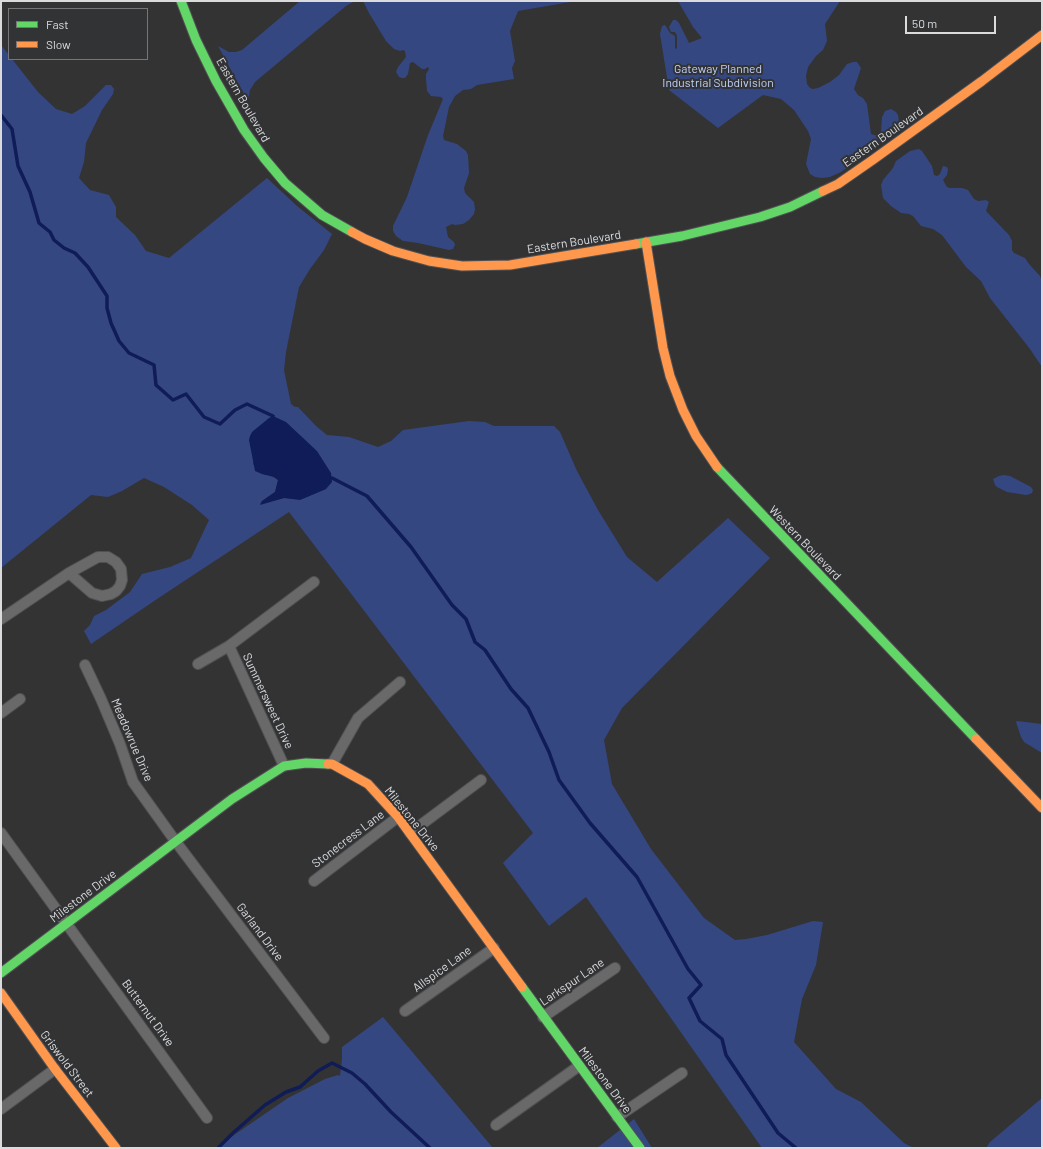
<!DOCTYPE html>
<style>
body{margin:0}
#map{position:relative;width:1043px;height:1149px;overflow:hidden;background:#333334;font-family:Barlow,sans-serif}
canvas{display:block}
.frame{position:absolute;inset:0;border:2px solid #dbdbdd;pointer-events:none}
.legend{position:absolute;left:8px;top:8px;width:140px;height:52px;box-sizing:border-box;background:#323335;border:1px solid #767678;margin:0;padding:5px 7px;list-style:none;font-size:12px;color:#dbdbdd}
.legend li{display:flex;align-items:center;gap:8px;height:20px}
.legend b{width:20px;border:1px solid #767678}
.scale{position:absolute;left:905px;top:16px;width:91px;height:18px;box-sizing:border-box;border:2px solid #dbdbdd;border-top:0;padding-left:5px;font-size:12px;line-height:14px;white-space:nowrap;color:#dbdbdd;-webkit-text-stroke:3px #323335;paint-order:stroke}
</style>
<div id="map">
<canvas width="1043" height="1149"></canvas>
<div class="frame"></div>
<ul class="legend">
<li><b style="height:5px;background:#63d668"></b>Fast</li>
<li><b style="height:5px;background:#ff974d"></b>Slow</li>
</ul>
<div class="scale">50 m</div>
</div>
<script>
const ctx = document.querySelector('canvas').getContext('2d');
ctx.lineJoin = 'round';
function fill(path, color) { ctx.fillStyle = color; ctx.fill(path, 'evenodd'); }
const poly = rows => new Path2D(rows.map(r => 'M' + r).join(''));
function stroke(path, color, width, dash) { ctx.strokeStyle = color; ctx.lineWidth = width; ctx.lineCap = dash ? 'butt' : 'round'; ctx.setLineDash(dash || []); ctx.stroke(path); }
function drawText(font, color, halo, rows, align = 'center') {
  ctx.font = font + ' Barlow,sans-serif'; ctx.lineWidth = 4; ctx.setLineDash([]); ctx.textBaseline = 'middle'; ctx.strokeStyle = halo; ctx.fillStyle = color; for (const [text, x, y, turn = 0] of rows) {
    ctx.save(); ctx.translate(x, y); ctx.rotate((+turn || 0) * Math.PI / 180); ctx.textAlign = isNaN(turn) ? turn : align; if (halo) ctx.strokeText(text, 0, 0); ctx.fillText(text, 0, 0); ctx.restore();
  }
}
const green = poly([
 [300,1,355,1,346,6,255,82,250,90,248,101,218,46,229,52,236,52,242,50],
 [363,1,576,1,518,11,510,31,515,61,512,68,514,79,477,85,471,89,463,90,455,96,449,107,443,136,444,140,457,144,466,151,468,155,469,173,464,188,465,193,474,202,475,209,474,214,469,220,463,224,455,225,452,224,446,227,448,237,454,242,455,245,453,249,449,250,418,243,403,241,396,236,393,231,393,226,407,197,428,135,443,99,441,97,431,96,427,91,426,79,426,74,429,69,428,67,425,69,422,69,413,62,410,63,408,74,405,78,402,78,399,77,396,72,398,67,406,57,405,51,403,50,400,51,394,49,386,41,369,13],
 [678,1,840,1,825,24,827,41,823,50,816,56,808,67,806,76,807,84,810,88,813,89,818,88,830,82,839,75,847,64,853,62,857,62,861,68,854,89,858,95,863,98,867,104,871,134,874,135,878,135,881,132,882,117,885,111,891,109,896,112,898,115,899,123,896,128,879,144,841,172,830,177,822,178,815,177,810,174,806,164,811,139,808,131,794,110,781,99,763,95,718,128,669,90,660,34,662,26,665,25,670,33,675,36,675,49,677,48,677,36,675,32,671,32,669,27,673,20,676,20,679,23,689,43,702,38,693,27],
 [1,45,9,55,9,59,12,59,38,92,56,109,72,114,85,106,106,85,111,85,114,89,113,94,102,110,86,143,84,162,79,178,90,190,109,195,116,207,116,217,135,235,146,251,169,258,267,178,297,206,332,234,324,250,310,269,299,287,286,352,284,370,291,404,295,407,298,407,316,426,327,435,349,437,378,447,391,441,403,430,469,421,485,422,494,426,554,426,560,432,577,471,598,510,627,557,657,582,728,518,770,558,622,708,604,740,612,784,651,849,704,918,735,940,746,939,767,935,813,921,823,922,816,965,802,999,794,1042,836,1089,861,1102,904,1143,914,1148,762,1148,586,897,549,926,503,863,533,833,289,512,160,597,91,644,84,631,90,625,94,616,106,610,130,592,142,574,170,567,191,558,209,520,192,505,164,487,144,478,122,491,108,497,91,495,1,568],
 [253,460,326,489,301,499,284,498,260,504,262,501,275,492,278,480,270,475,262,474,253,464],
 [919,149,922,151,932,166,934,175,937,176,940,174,943,166,947,167,948,169,947,175,943,180,947,187,950,188,962,188,968,190,974,199,978,201,986,200,989,202,986,211,1009,235,1012,241,1012,250,1014,253,1025,258,1029,264,1040,276,1042,282,1042,367,1030,349,990,298,981,281,966,267,942,235,933,229,921,226,913,216,909,214,901,213,891,206,883,198,881,185,883,180,893,168,896,161,910,151],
 [1004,475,1010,476,1031,487,1033,490,1032,493,1030,494,1026,495,1007,492,997,487,995,485,993,479,999,476],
 [1017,721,1042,724,1042,753,1024,742,1021,737,1016,722],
 [383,1017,493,1148,215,1148,288,1098,325,1079,338,1075,340,1076,342,1059,342,1047],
 [1042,1098,1042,1148,986,1148,990,1142],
 [634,1119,652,1148,597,1148]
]);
const water = poly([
 [273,416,286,422,317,451,331,473,332,482,326,489,300,500,284,498,260,505,262,501,275,492,278,480,274,477,262,474,255,471,249,440,250,436,252,432,269,418]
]);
const stream = poly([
 [1,115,12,129,18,166,30,192,39,223,50,232,54,240,64,248,75,253,88,267,107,296,107,308,111,323,119,341,129,353,154,365,156,385,173,400,186,394,204,417,220,424,235,410,247,404,273,416],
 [332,478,367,496,411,547,452,605,466,619,475,642,485,650,511,689,528,708,549,752,559,780,590,823,637,877,688,969,701,985,689,998,700,1021,722,1039,726,1055,778,1133,796,1148],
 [218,1148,233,1133,265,1105,286,1092,300,1087,318,1071,332,1063,352,1073,365,1084,391,1112,430,1148]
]);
const street = poly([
 [1,619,69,573,98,557,108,557,116,562,121,569,122,580,120,586,116,591,111,594,102,596,92,593,69,573],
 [229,646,284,766],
 [198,664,229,646,314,582],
 [85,665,101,699,120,744,133,782,176,842,324,1038],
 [1,713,20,699],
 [332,764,358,718,400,682],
 [1,833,207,1118],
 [410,833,481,780],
 [314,881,398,817],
 [405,1011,494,948],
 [543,1017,615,968],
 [1,1109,55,1069],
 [617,1117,682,1073],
 [496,1125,579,1066]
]);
const fast = poly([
 [181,1,196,40,216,81,244,130,264,158,285,183,322,215,352,232],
 [636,244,682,236,760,217,790,207,823,191],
 [717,467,976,739],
 [1,973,232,799,284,766,306,763,328,764],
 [522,987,640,1148]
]);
const slow = poly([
 [823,191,838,184,874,159,982,81,1042,35],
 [352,232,365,239,393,251,429,261,462,266,510,265,636,244],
 [646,242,663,348,670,376,683,410,696,436,717,467],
 [976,739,1042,808],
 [328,764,332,764,368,784,398,817,522,987],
 [1,993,55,1069,116,1148]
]);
const parkNames = [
 ["Gateway Planned",718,69],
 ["Industrial Subdivision",718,83]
];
const streetNames = [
 ["Eastern Boulevard",243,100,60],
 ["Eastern Boulevard",883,137,-35],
 ["Eastern Boulevard",574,242,-9],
 ["Western Boulevard",805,543,46],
 ["Summersweet Drive",268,701,65],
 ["Meadowrue Drive",132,740,67],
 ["Milestone Drive",412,819,51],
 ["Stonecress Lane",348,839,-37],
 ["Milestone Drive",83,896,-37],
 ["Garland Drive",260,932,53],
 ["Allspice Lane",442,969,-36],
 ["Larkspur Lane",572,982,-34],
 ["Butternut Drive",148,1013,54],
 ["Griswold Street",67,1064,53],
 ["Milestone Drive",605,1080,53]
];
fill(green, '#354781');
fill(water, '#101c57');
stroke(stream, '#101c57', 3.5);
stroke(street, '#515153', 12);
stroke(fast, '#515153', 11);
stroke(slow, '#515153', 11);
stroke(street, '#69696a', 10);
stroke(fast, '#63d668', 9);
stroke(slow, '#ff974d', 9);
drawText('12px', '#c2d2fa', '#323335', parkNames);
drawText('12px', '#dbdbdd', '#323335', streetNames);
</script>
